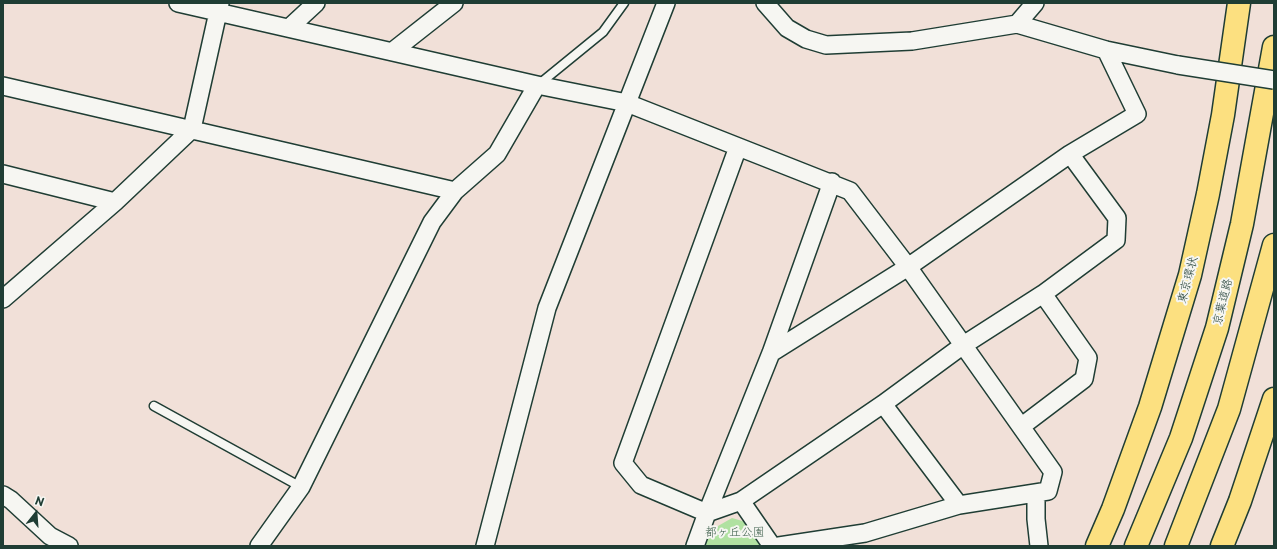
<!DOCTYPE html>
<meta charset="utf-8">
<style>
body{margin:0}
#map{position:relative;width:1277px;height:549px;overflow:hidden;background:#f1e0d8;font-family:"Playpen Sans",sans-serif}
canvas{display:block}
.frame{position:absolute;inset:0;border:4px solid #1f3d34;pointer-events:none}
.north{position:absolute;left:16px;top:493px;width:40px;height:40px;-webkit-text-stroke:3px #f6f6f2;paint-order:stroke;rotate:17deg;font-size:11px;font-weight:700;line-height:16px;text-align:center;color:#1f3d34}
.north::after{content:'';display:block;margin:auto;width:14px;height:18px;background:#1f3d34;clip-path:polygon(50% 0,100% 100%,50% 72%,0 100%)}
</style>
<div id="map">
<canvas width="1277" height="549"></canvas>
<div class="frame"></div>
<div class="north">N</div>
</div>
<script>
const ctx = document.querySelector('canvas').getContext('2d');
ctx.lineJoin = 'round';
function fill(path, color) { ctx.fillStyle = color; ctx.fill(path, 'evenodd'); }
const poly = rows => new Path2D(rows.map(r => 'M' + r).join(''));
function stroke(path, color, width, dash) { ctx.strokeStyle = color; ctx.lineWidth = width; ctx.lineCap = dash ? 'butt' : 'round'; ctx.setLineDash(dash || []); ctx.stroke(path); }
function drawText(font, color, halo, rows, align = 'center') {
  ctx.font = font + ' "Playpen Sans","Klee One",sans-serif'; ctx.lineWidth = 4; ctx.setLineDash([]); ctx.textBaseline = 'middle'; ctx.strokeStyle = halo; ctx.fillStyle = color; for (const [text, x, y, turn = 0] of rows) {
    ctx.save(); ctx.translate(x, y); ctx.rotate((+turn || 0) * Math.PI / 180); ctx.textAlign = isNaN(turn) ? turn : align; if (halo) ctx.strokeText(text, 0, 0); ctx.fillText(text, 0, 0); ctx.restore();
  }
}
const green = poly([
 [732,518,746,522,765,546,705,546,707,540,718,526]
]);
const lane = poly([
 [538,85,603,32,624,3],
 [154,406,301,487]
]);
const street = poly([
 [178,3,537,85,627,103,850,191,908,267,1053,472,1048,491,959,505,865,533,779,546],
 [765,3,787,28,806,39,826,45,912,41,1017,24,1106,50,1178,65],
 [1017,24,1035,3],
 [289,28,316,3],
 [393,51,454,3],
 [3,86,455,191],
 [738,147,623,463,641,485,707,513,741,501,883,404,962,346,1043,294,1116,240,1117,218,1070,154],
 [3,174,115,202],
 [3,299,115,202,192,129,220,3],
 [771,353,908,267,1070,154,1137,114,1106,50],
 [883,404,959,505],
 [1022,426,1084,379,1088,358,1043,294],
 [1036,494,1036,519,1039,546],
 [3,495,11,500,50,536,69,546],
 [741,501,772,546],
 [259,546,301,487,432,222,455,191,497,154,537,85],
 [485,546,547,308,666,3],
 [695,546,707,513,771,353,832,182]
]);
const highway = poly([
 [1097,546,1113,509,1150,407,1190,275,1208,194,1223,115,1239,3],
 [1136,546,1181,438,1217,328,1242,224,1274,47],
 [1176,546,1229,409,1274,245],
 [1222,546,1240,501,1274,399]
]);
const streetBridge = poly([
 [1178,65,1274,80]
]);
const streetNames = [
 ["東京環状",1188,280,-75],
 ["京葉道路",1223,302,-76]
];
const parkNames = [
 ["都ヶ丘公園",735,533]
];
fill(green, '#b0e1a1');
stroke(lane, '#1f3d34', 11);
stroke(street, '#1f3d34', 20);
stroke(highway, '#1f3d34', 25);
stroke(lane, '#f6f6f2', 8);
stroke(street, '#f6f6f2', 17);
stroke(highway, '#fce080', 22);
stroke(streetBridge, '#1f3d34', 20, []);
stroke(streetBridge, '#f6f6f2', 17);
drawText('12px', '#1f3d34', '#f6f6f2', streetNames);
drawText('12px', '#3c5e4a', '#f6f6f2', parkNames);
</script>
